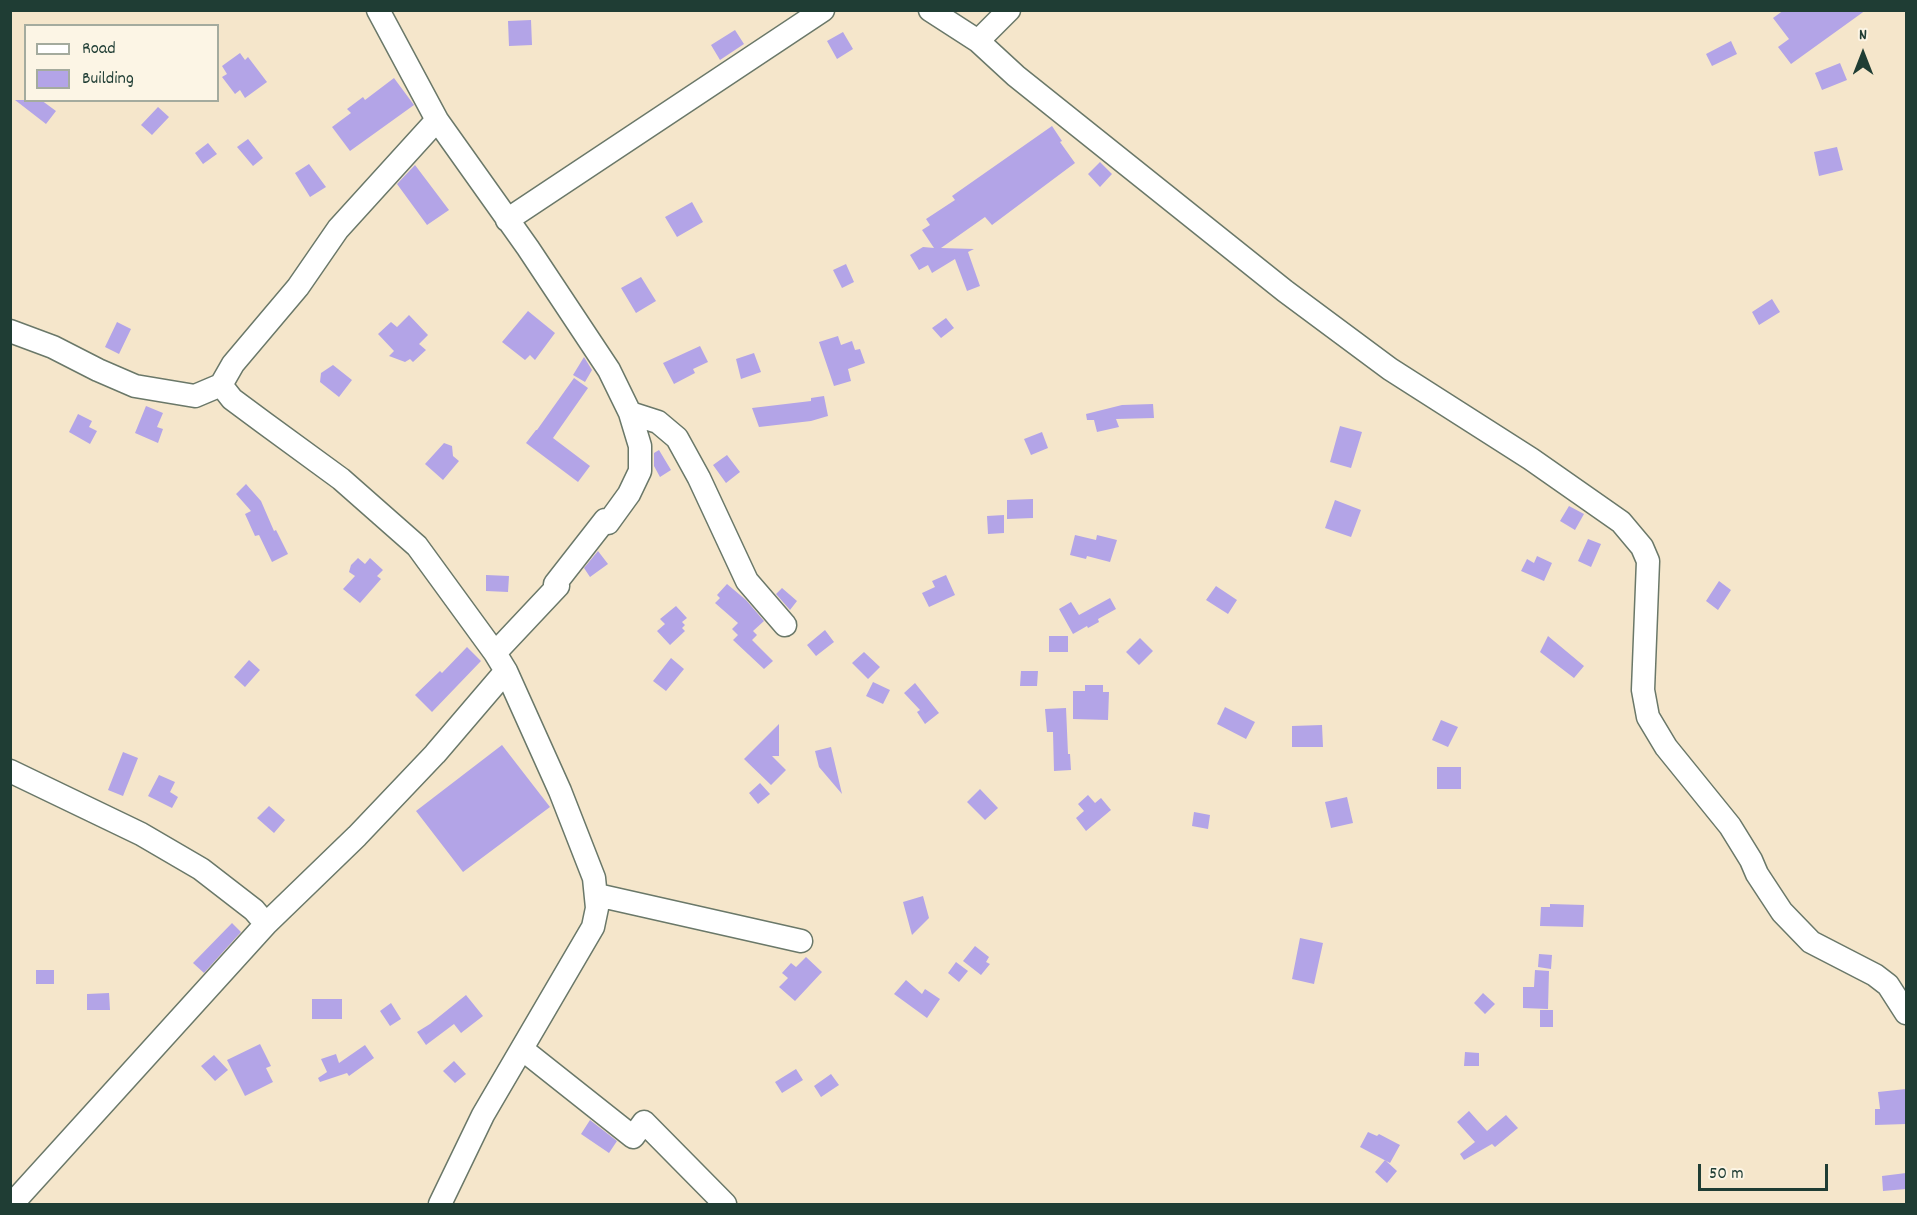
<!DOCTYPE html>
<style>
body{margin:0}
#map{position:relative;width:1917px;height:1215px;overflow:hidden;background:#f5e6cb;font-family:Dekko,sans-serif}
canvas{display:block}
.frame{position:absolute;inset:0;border:12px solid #1f3d34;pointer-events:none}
.legend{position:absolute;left:24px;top:24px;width:195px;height:78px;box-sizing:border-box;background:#fcf5e5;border:2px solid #a4ab9e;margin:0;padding:8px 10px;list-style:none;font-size:18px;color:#1f3d34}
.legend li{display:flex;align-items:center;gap:12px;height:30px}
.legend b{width:30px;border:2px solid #a4ab9e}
.north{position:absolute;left:1833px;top:24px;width:60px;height:60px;-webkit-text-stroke:4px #fcf5e5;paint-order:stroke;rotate:0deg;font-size:16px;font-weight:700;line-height:24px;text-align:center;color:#1f3d34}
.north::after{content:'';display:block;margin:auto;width:21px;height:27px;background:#1f3d34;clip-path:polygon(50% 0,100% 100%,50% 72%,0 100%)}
.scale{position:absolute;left:1698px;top:1164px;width:130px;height:27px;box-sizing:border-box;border:3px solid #1f3d34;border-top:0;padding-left:8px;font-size:18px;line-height:21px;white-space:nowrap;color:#1f3d34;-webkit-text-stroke:4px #fcf5e5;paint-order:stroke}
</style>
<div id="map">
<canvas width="1917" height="1215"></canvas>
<div class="frame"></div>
<ul class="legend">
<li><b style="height:8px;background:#fff"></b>Road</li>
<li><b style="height:16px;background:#b3a4e7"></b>Building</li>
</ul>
<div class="north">N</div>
<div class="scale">50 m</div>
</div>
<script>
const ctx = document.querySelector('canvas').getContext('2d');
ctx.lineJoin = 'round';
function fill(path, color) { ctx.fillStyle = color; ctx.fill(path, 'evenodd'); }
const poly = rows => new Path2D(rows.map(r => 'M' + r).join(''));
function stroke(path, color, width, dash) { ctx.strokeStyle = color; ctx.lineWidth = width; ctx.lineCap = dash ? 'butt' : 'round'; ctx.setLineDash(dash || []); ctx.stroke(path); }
const building = poly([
 [1784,10,1866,10,1791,64,1778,47,1789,39,1773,18],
 [531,20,532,45,509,46,508,21],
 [735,30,744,44,720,60,711,45],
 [843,32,853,49,837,59,827,41],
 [1731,41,1737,54,1712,66,1706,54],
 [240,53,245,60,248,57,267,82,245,98,240,90,235,94,222,77,227,74,222,66],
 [1840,63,1847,80,1822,90,1815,73],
 [394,78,414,105,350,151,332,127,351,113,347,109,363,97,365,100],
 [15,100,41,100,56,111,46,124],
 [158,107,169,117,152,135,141,125],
 [1052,126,1062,141,1060,142,1075,163,992,225,985,217,941,248,974,249,968,252,980,286,967,291,955,259,932,273,928,265,919,270,910,255,923,247,934,248,922,230,930,225,926,219,955,200,952,196],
 [248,139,263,158,253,166,237,147],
 [208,143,217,154,203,164,195,153],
 [1837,147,1843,170,1819,176,1814,152],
 [1100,162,1112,174,1100,187,1088,174],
 [309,164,326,187,310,197,295,173],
 [415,165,449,210,427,225,397,184],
 [692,202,703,222,677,237,665,217],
 [846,264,854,282,842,288,833,270],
 [641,277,656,301,636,313,621,288],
 [1772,299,1780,312,1759,325,1752,312],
 [528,311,555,333,535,360,530,355,525,360,502,342],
 [409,315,428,335,419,344,426,350,413,362,410,359,405,362,389,356,394,351,378,334,391,322,397,327],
 [946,318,954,328,941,338,932,328],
 [117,322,131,329,119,354,105,347],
 [838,336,841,345,852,341,855,350,860,349,865,363,848,369,851,381,834,386,819,342],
 [700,346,708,362,693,369,695,373,674,384,663,363],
 [754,353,761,372,741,379,736,359],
 [584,357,592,370,585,382,573,375],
 [333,365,352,380,339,397,320,382,321,373],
 [574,378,588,388,553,438,590,466,578,482,526,443,536,430,537,430],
 [824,396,828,416,811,421,759,427,752,408,811,401,811,398],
 [1153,404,1154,418,1116,419,1119,427,1097,432,1094,420,1087,420,1086,414,1122,405],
 [146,406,163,413,157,427,163,429,158,443,135,433],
 [78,414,92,421,89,427,97,431,90,444,69,432],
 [1340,426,1362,432,1351,468,1330,462],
 [1042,432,1048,448,1031,455,1024,439],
 [444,443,452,446,453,456,459,461,443,480,425,464],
 [659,450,671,470,660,477,654,466,654,453],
 [727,455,740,472,726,483,713,465],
 [246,484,261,501,274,531,276,530,288,554,272,562,259,535,255,536,245,514,251,511,236,494],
 [1033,499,1033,518,1007,519,1007,500],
 [1335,500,1361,510,1351,537,1325,528],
 [1569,506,1584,514,1575,530,1560,521],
 [1004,515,1004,533,988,534,987,516],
 [1075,535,1096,540,1097,535,1117,540,1110,562,1087,556,1086,559,1070,555],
 [1588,539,1601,544,1591,567,1578,561],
 [598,551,608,564,590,577,584,568],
 [1537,556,1552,563,1544,581,1521,571,1527,559,1534,563],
 [358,558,365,564,370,558,383,570,377,576,381,579,360,603,343,589,355,576,349,572,351,565],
 [486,575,509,576,508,592,486,591],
 [946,575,955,595,929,607,922,593,935,587,932,581],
 [1719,581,1731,590,1718,610,1706,601],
 [727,584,746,600,764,621,753,631,757,635,752,640,773,661,764,669,733,640,738,635,732,629,738,623,715,603,720,598,717,595],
 [1216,586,1237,600,1228,614,1206,600],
 [782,588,797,601,790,610,776,594],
 [1110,598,1116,609,1098,619,1099,622,1088,628,1087,626,1073,634,1059,609,1071,602,1079,615],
 [676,606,687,618,682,622,685,625,682,628,685,631,670,645,657,631,665,624,660,619],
 [825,630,834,642,816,656,807,645],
 [1049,636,1068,636,1068,652,1049,652],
 [1548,636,1584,666,1574,678,1540,652],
 [1140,638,1153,651,1139,665,1126,652],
 [467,647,481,661,432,712,415,695,440,671,442,673],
 [864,652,880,667,868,679,852,663],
 [671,658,684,669,666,691,653,681],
 [249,660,260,670,245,687,234,677],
 [1021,671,1038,671,1037,686,1020,686],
 [873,682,890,690,883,704,866,696],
 [915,683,939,713,925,724,917,712,920,710,904,693],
 [1085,685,1103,685,1103,692,1109,692,1108,720,1073,719,1073,691,1085,691],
 [1225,707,1255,722,1246,739,1217,724],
 [1066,708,1068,754,1070,754,1071,770,1054,771,1053,732,1047,732,1045,709],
 [1441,720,1458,727,1448,747,1432,740],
 [779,724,779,756,772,756,786,770,771,785,744,759],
 [1322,725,1323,747,1292,747,1292,726],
 [502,745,550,807,463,872,416,811],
 [831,747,842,794,819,767,815,751],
 [123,752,138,758,123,796,108,790],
 [1437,767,1461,767,1461,789,1437,789],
 [159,775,175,782,170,792,178,797,172,808,148,796],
 [760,783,770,794,758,804,749,793],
 [980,789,998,808,985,820,967,802],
 [1088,795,1095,803,1101,798,1111,810,1086,831,1076,818,1084,811,1078,804],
 [1347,797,1353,823,1331,828,1325,802],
 [269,806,285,820,274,833,257,818],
 [1194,812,1210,815,1208,829,1192,826],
 [923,896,929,918,912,935,903,902],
 [1550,904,1584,905,1583,927,1540,926,1541,907,1550,907],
 [232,923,241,932,204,973,193,963],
 [1300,938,1323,943,1314,984,1292,979],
 [975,946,989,957,986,962,990,964,981,975,963,961],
 [1539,954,1552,955,1551,969,1538,967],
 [806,957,822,972,795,1001,779,987,788,978,782,973,791,963,796,967],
 [956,962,968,971,959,982,948,973],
 [36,970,54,970,54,984,36,984],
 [1535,970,1549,971,1548,1009,1523,1008,1523,987,1534,987],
 [906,980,922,994,925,989,940,999,927,1018,894,994],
 [109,993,110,1010,87,1010,87,994],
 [1483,993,1495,1004,1485,1014,1474,1003],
 [466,995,483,1016,461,1033,454,1024,426,1045,417,1032,430,1024],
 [312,999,342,999,342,1019,312,1019],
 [391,1003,401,1019,390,1026,380,1011],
 [1540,1010,1553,1010,1553,1027,1540,1027],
 [260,1044,271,1066,266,1068,273,1082,245,1096,227,1060],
 [365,1045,374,1058,349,1076,347,1073,320,1082,318,1078,327,1072,321,1059,336,1054,339,1063],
 [1465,1052,1479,1053,1479,1066,1464,1066],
 [214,1055,228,1070,215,1081,201,1066],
 [454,1061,466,1074,455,1083,443,1071],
 [796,1069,803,1080,782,1093,775,1082],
 [831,1074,839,1085,821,1097,814,1086],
 [1906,1089,1906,1124,1875,1125,1875,1109,1880,1109,1878,1092],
 [1469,1111,1487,1131,1506,1115,1518,1128,1495,1147,1492,1144,1464,1160,1460,1154,1475,1142,1457,1122],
 [590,1120,617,1141,609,1153,581,1134],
 [1368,1132,1377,1136,1379,1134,1400,1145,1390,1163,1360,1147],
 [1385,1160,1397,1171,1387,1183,1375,1172],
 [1906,1173,1906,1189,1883,1191,1882,1176]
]);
const minor = poly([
 [378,10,437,120,528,248,609,370,630,413,640,446,640,471,629,494,608,523,605,520,555,584,558,586,495,653,506,671,560,791,594,878,597,908,593,927,483,1115,440,1204],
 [930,10,978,41,1016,76,1285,291,1390,369,1531,459,1621,522,1642,547,1648,561,1643,690,1648,717,1666,747,1730,826,1751,860,1757,874,1782,912,1811,942,1875,975,1888,985,1906,1013],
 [978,41,1009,10],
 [507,220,823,10],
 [10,331,53,347,98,370,135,386,195,396,221,385,232,399,263,422,341,479,417,546,495,653],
 [221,385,233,364,298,287,338,229,437,120],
 [630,413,658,422,677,438,699,478,747,581,785,625],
 [10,771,141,834,201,869,254,910,266,924,357,836,435,754,506,671],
 [597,895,801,941],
 [522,1049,633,1137,644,1122,725,1204],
 [12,1204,266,924]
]);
fill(building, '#b3a4e7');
stroke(minor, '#6a7869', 25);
stroke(minor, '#fff', 22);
</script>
